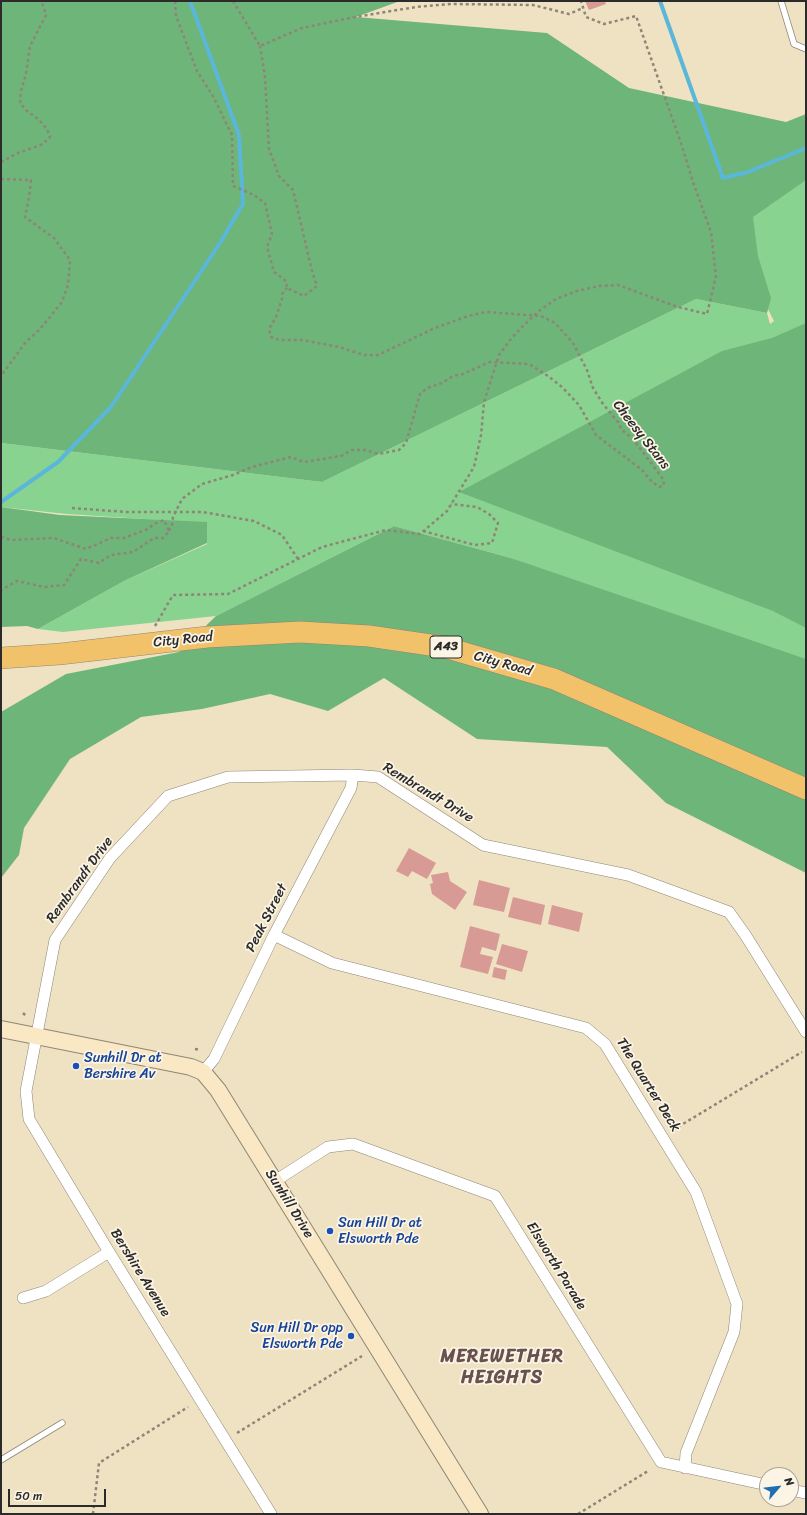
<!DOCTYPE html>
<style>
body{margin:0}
#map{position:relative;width:807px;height:1515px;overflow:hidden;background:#efe2c3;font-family:Sriracha,sans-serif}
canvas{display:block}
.frame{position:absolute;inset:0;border:2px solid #2b2b2b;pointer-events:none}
.north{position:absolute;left:759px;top:1467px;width:40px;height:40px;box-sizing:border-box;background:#fcf5e5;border:1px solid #a8a49b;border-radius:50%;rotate:62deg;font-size:11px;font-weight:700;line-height:16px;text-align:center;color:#2b2b2b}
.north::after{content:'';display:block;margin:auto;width:14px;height:18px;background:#1f6fb2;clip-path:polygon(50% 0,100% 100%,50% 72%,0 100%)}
.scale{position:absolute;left:8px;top:1489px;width:98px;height:18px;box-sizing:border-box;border:2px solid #2b2b2b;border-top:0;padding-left:5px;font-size:12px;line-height:14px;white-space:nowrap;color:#2b2b2b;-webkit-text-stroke:3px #fcf5e5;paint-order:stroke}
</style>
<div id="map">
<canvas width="807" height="1515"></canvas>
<div class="frame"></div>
<div class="north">N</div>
<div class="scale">50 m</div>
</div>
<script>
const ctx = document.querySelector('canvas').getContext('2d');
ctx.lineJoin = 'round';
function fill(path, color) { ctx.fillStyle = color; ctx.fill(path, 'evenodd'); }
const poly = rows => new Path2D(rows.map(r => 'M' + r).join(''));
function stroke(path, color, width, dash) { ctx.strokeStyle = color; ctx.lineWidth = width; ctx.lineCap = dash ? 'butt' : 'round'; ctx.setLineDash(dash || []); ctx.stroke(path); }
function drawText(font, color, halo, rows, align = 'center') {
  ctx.font = font + ' Sriracha,sans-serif'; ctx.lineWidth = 3.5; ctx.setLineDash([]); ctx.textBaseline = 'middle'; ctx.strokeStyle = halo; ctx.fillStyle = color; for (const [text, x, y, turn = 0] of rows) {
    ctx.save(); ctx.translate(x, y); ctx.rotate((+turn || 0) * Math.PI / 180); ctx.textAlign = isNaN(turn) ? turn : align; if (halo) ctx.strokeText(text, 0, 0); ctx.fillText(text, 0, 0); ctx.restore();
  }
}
const green = poly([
 [806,142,806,673,511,558,394,526,216,616,63,632,38,629,124,581,207,544,207,523,66,514,1,507,1,443,322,482,696,299,767,313,770,324,774,321,708,192]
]);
const forest = poly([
 [1,1,400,1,356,17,547,33,629,88,786,122,806,114,806,180,753,217,758,256,771,298,767,313,696,299,322,482,1,443],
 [806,323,806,628,773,611,459,492,722,351,772,338],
 [1,507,60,515,207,522,207,543,124,581,38,629,27,626,1,627],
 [394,526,511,558,806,659,806,873,666,803,607,747,477,739,384,678,328,711,270,694,202,709,141,717,70,759,24,828,19,855,1,878,1,712,66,674,179,652,216,616]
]);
const stream = poly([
 [660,1,723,178,748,172,806,148],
 [1,502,58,462,111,407,220,243,243,204,239,135,190,1]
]);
const building = poly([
 [585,1,605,1,606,4,589,10],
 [409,848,436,863,427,879,412,871,408,877,396,871],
 [448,872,450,881,467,892,455,910,432,894,430,884,433,883,431,875],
 [479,880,510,888,504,912,473,905],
 [513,897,545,905,541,925,508,917],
 [552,905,583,913,579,932,548,924],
 [470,926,500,934,496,951,482,947,480,954,493,957,488,974,460,967],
 [502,944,528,951,522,972,496,964],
 [494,967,507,970,505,980,492,977]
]);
const path = poly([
 [175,1,176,16,197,71,213,96,232,135,233,186,254,195,265,203,272,234,267,247,274,272,286,281,287,288,304,296,317,286,312,271,293,190,279,176,269,149,265,77,260,46],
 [233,1,260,46,302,28,355,17,416,7,451,4,533,5,569,14,583,8],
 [1,162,18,153,43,144,50,137,47,129,38,119,27,111,20,103,21,91,26,74,30,46,46,15,44,8,41,1],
 [1,179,31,180,29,198,25,217,54,238,70,260,68,285,62,302,40,329,25,343,1,376],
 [72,508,126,512,203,512,254,521,282,535,298,559],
 [169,531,172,525,173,517,182,499,202,484,233,475,252,467,291,457,304,462,341,456,352,450,366,450,378,454,399,450,406,443,420,394,427,388,442,383,453,376,463,374,490,362,529,364,548,376,562,387,579,405,596,435,642,470,652,482,660,487,664,485,663,479,633,439,622,430,618,422,603,404,593,388,587,370,573,343,555,323,541,316,486,312,468,316,435,328,378,355,364,355,339,347,302,340,279,340,271,337,269,329,276,317,282,299,282,294,287,288],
 [423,531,475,545,492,543,498,523,489,514,477,507,451,504],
 [1,537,11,540,54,538,86,549,111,538,124,538,148,529,154,524,164,520,169,531,163,538,154,538,133,552,111,555,99,563,81,559,64,585,44,587,17,581,1,590],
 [155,626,173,595,228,594,322,547,386,530,420,534,447,511,474,467,481,435,484,402,499,355,510,340,523,326,539,311,556,299,577,291,599,286,618,285,678,307,707,314,716,276,711,232,693,182,681,143,636,16,604,24,586,17,581,1],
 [23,1013,26,1016],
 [195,1049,200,1050],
 [673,1130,802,1052],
 [237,1433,362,1356],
 [93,1514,99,1463,188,1407],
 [578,1514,648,1471]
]);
const lane = poly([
 [781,1,794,44,806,49],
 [1,1460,62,1423]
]);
const street = poly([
 [274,935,332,963,586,1028,605,1044,696,1192,737,1304,734,1332,686,1453,685,1468],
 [203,1072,214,1059,274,935,351,788,353,775],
 [275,1181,328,1147,353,1144,495,1196,661,1462,767,1485],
 [23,1298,46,1291,109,1252],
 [791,1490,806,1493],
 [271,1514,109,1252,29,1119,26,1091,55,940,110,858,168,796,228,777,353,775,378,777,483,845,628,875,729,912,746,936,806,1032]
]);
const secondary = poly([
 [1,1029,191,1067,203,1072,218,1090,480,1514]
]);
const highway = poly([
 [1,658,60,654,207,637,300,632,369,636,444,647,554,679,806,789]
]);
const markers = [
 [76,1066,4,"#1a4fb4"],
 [330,1231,4,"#1a4fb4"],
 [351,1336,4,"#1a4fb4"]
];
const shields = [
 [446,647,32]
];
const shieldNames = [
 ["A43",446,647]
];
const streetNames = [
 ["Cheesy Stans",641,435,52],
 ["City Road",183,640,-6],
 ["City Road",503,664,16],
 ["Rembrandt Drive",428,793,31],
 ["Rembrandt Drive",80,880,-54],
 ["Peak Street",267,918,-63],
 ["The Quarter Deck",648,1085,58],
 ["Sunhill Drive",289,1204,58],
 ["Elsworth Parade",556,1266,58],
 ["Bershire Avenue",140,1273,58]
];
const transitNames = [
 ["Sunhill Dr at",84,1058],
 ["Bershire Av",84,1074],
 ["Sun Hill Dr at",338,1223],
 ["Elsworth Pde",338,1239],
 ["Sun Hill Dr opp",343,1328,"right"],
 ["Elsworth Pde",343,1344,"right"]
];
const districtNames = [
 ["MEREWETHER",502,1357],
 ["HEIGHTS",502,1378]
];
fill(green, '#89d390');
fill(forest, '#6eb57a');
stroke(stream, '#5bb7d9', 4);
fill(building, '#d79a95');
stroke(lane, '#8d8677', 7);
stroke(street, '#8d8677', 12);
stroke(secondary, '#8d8677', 18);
stroke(highway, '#8d8677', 22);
stroke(path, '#8d8677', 2.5, [3, 3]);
stroke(lane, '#fff', 5.5);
stroke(street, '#fff', 11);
stroke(secondary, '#fae7c3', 16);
stroke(highway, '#f2c26a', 21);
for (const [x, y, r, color] of markers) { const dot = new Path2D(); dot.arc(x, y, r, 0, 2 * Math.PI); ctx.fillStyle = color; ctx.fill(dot); stroke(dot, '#fcf5e5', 1.5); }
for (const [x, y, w] of shields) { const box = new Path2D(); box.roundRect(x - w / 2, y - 11, w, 22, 3); ctx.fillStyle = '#fcf5e5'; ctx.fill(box); stroke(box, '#2b2b2b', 1); }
drawText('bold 13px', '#2b2b2b', null, shieldNames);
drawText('14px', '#2b2b2b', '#fcf5e5', streetNames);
drawText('14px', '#164399', '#fcf5e5', transitNames, 'left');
ctx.letterSpacing = '1px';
drawText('bold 18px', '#675250', '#fcf5e5', districtNames);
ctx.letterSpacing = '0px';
</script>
